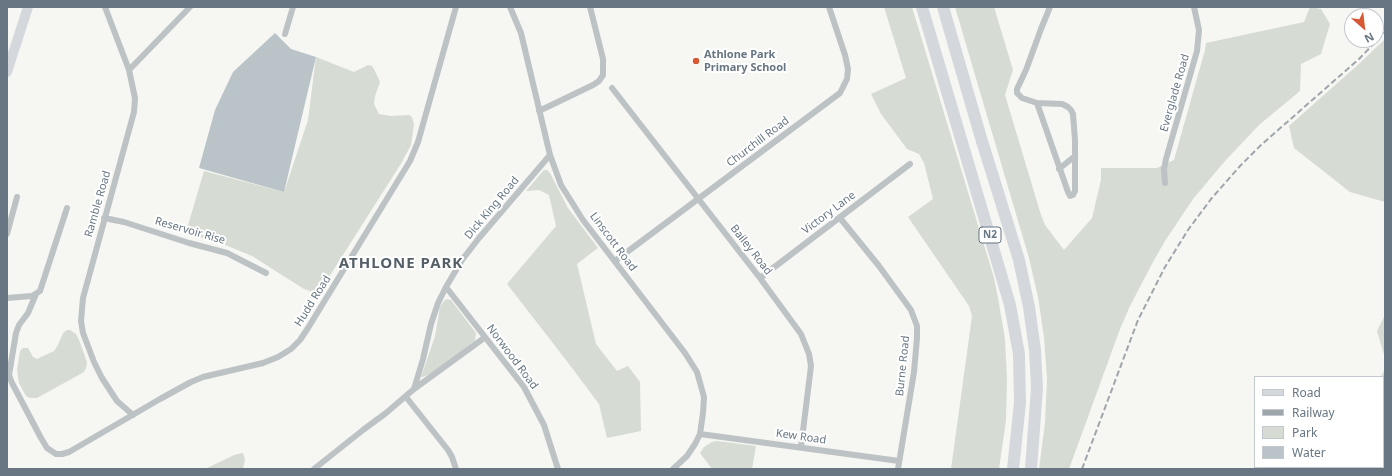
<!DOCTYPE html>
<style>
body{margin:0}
#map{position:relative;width:1392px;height:476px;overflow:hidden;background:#f6f6f3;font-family:"Noto Sans",sans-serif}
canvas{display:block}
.frame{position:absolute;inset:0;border:8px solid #677682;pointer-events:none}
.legend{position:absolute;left:1254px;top:376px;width:130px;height:92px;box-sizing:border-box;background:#fff;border:1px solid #c2c8cd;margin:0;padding:5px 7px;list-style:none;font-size:12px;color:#677682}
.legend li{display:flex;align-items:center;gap:8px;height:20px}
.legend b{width:20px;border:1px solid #c2c8cd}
.north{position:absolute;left:1344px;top:8px;width:40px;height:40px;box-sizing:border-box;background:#fff;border:1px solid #c2c8cd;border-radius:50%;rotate:152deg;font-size:11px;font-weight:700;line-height:16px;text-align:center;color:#677682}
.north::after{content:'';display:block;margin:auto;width:14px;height:18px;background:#d65933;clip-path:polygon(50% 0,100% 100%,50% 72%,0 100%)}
</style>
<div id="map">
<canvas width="1392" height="476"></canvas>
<div class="frame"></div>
<ul class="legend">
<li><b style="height:5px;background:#d4d8dc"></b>Road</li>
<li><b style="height:5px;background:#9fa6ab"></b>Railway</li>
<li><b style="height:11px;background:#d6dbd3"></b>Park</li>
<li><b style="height:11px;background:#b9c3c8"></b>Water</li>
</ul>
<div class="north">N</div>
</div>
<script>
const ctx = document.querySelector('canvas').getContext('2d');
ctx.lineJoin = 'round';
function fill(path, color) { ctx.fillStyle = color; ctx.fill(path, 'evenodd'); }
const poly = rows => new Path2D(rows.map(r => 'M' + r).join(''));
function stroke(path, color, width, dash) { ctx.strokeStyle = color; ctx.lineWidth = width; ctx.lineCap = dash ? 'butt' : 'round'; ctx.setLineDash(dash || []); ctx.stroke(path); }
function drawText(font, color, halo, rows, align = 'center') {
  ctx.font = font + ' "Noto Sans",sans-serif'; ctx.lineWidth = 4; ctx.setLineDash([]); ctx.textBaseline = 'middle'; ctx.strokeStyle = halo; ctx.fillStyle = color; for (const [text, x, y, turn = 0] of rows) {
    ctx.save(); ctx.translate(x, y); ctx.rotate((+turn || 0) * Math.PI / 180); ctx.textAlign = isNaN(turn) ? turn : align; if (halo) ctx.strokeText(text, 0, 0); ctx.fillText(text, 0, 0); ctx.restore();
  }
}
const green = poly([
 [884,7,912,7,994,278,998,298,1005,339,1007,380,1006,420,999,469,951,469,972,316,969,306,908,217,933,199,924,163,919,154,907,149,881,114,871,94,906,78],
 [955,7,994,7,1013,70,1005,95,1041,215,1045,225,1064,250,1092,218,1101,180,1101,168,1157,168,1174,160,1205,50,1206,43,1304,22,1310,7,1321,9,1330,24,1321,54,1301,64,1300,91,1259,125,1225,161,1193,199,1165,241,1153,262,1130,306,1120,329,1069,469,1039,469,1045,423,1047,379,1044,337,1038,297,1029,258],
 [1385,39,1385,202,1350,192,1294,148,1289,126,1360,63],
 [316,57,354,72,368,65,372,66,374,69,380,82,375,96,374,104,379,114,391,116,409,115,412,117,414,124,411,145,402,162,322,288,313,292,304,289,252,256,213,240,189,235,186,232,204,171,284,192,308,120],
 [544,170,547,170,550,173,568,208,598,248,577,264,596,344,617,371,628,366,640,382,641,431,607,438,599,404,566,360,507,284,556,226,549,195,539,190,526,191],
 [447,299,451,300,476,333,475,340,473,342,436,371,423,377,421,377,435,336,440,307,444,301],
 [1385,315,1385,358,1377,331],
 [67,330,70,330,76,334,79,340,87,362,86,368,84,372,37,398,30,398,26,396,19,383,17,370,20,351,23,348,28,348,33,357,37,359,41,357,54,351,58,345,63,333],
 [1385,368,1385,469,1343,469,1344,467,1383,467,1383,377,1381,377],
 [717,441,756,446,752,469,712,469,700,453,704,447,712,442],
 [243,453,245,459,243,469,205,469,234,455]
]);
const water = poly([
 [275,33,291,49,316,57,284,192,199,168,215,110,233,72]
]);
const minor = poly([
 [105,7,129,70],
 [510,7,521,33,550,155,561,185,583,220,685,353,697,372,704,397,703,413,700,434,695,444,687,456,673,469],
 [285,34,293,7],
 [612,88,760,278,801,334,809,354,811,366,801,447],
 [1037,103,1068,192,1070,196,1073,195,1075,191,1075,140,1073,114,1071,110,1068,107,1062,104,1037,103,1022,98,1017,93,1017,89,1026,70,1041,29,1050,7],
 [539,111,593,85,599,81,603,75,603,59,590,7],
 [1059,169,1075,156],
 [1165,183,1164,169,1166,159,1197,51,1199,30,1194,7],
 [104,218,124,222,189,243,227,253,266,273],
 [840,218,879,266,911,310,917,326,917,338,914,372,898,469],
 [7,234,17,197],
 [615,261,840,93,847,79,848,69,845,55,829,7],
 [760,278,910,164],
 [446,287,524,387,544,425,558,469],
 [36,294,28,313,19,325,16,333,9,375,12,383,41,438,47,448,56,454,62,454,69,452,160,399,191,382,203,377,263,363,278,357,291,349,300,340,308,328,410,161,418,142,456,7],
 [7,298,32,296,40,291,67,208],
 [414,389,423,359,431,324,438,303,446,287,462,260,479,238,550,155],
 [406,397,448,450,452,457,456,469],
 [133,415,117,401,102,378,94,362,83,333,81,321,83,298,134,112,135,98,129,70,190,7],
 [700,434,899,461],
 [314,469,363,430,386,413,414,389,484,338]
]);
const primary = poly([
 [7,72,28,7]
]);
const motorway = poly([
 [922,7,1010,305,1019,354,1020,403,1013,469],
 [943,7,981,138,1019,260,1029,307,1035,350,1037,388,1031,469]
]);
const rail = poly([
 [1082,469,1138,320,1165,267,1188,230,1211,199,1240,166,1261,145,1359,59,1385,32]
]);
const markers = [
 [696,61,4,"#d65933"]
];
const shields = [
 [990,235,22]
];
const shieldNames = [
 ["N2",990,235]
];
const poiNames = [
 ["Athlone Park",704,55],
 ["Primary School",704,68]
];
const streetNames = [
 ["Everglade Road",1175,93,-74],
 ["Churchill Road",758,142,-37],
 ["Ramble Road",98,204,-74],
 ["Dick King Road",492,208,-50],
 ["Victory Lane",829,213,-37],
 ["Reservoir Rise",190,231,16],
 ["Linscott Road",613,242,53],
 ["Bailey Road",751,250,52],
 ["Hudd Road",313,301,-58],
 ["Norwood Road",512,357,53],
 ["Burne Road",903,366,-84],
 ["Kew Road",801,437,8]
];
const districtNames = [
 ["ATHLONE PARK",401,264]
];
fill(green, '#d6dbd3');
fill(water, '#b9c3c8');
stroke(minor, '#bdc2c5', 6);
stroke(primary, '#d4d8dc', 10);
stroke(motorway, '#d4d8dc', 12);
stroke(rail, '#9fa6ab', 2, [6, 3]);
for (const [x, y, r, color] of markers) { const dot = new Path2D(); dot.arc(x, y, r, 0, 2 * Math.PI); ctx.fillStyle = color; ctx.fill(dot); stroke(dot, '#fff', 1.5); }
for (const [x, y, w] of shields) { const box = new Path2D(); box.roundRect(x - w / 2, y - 8, w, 16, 3); ctx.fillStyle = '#fff'; ctx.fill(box); stroke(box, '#677682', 1); }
drawText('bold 10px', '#677682', null, shieldNames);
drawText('bold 11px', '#677682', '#fff', poiNames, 'left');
drawText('11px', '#677682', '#fff', streetNames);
ctx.letterSpacing = '1px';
drawText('bold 15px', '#555f68', '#fff', districtNames);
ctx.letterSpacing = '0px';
</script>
